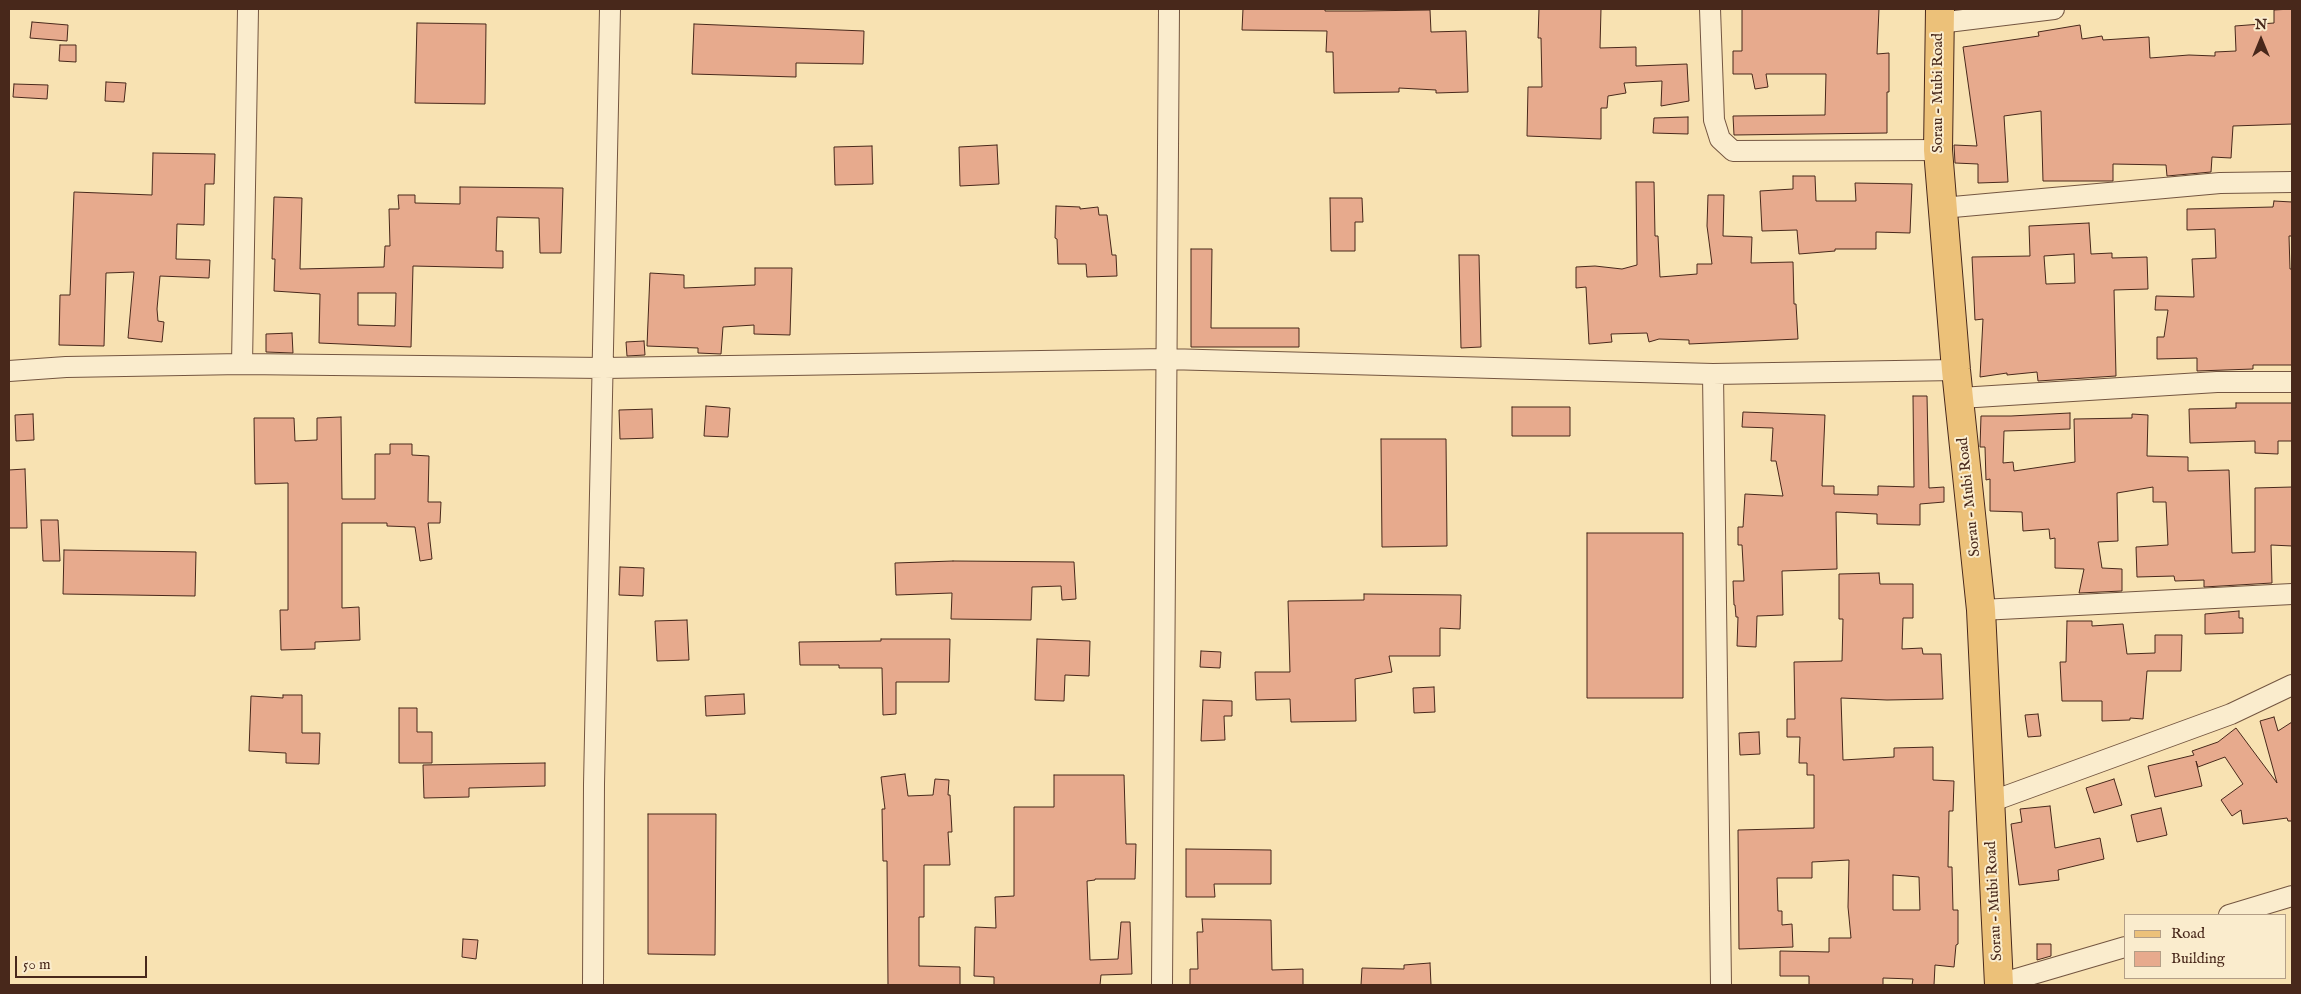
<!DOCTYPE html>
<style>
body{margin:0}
#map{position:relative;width:2301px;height:994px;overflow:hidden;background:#f8e2b2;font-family:"IM FELL English",serif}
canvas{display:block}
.frame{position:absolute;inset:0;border:10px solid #48281b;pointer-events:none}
.legend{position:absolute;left:2124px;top:914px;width:162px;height:65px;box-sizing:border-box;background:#faeccd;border:1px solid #b39e86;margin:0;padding:6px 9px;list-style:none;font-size:15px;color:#48281b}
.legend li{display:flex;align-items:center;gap:10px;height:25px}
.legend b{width:25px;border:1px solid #b39e86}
.north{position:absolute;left:2236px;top:15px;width:50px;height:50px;-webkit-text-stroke:4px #faeccd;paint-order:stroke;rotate:0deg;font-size:14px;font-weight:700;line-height:20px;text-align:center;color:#48281b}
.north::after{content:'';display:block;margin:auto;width:18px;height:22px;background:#48281b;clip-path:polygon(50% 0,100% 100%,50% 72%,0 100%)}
.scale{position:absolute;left:15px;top:956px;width:132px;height:22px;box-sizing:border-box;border:2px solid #48281b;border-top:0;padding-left:6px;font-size:15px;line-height:18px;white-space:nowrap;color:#48281b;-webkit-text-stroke:4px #faeccd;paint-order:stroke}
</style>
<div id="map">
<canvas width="2301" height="994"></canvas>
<div class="frame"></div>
<ul class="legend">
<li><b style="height:6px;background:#ecc179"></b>Road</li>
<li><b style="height:14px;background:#e7aa8d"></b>Building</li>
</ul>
<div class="north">N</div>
<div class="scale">50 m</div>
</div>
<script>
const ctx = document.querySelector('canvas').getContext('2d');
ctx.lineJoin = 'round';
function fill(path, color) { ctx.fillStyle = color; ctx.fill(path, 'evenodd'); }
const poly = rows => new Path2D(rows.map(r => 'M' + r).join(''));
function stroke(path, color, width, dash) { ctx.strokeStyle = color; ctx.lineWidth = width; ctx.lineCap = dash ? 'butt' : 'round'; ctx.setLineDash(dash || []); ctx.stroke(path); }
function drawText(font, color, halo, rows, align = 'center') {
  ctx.font = font + ' "IM FELL English",serif'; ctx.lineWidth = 4; ctx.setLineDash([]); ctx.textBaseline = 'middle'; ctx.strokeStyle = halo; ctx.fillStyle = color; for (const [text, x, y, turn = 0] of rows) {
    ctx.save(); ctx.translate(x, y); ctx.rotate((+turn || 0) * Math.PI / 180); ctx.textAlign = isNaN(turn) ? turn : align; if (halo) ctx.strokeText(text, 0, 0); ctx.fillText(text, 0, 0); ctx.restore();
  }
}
const building = poly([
 [1243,9,1325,9,1325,11,1361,11,1430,10,1431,32,1466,31,1468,92,1436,93,1436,90,1399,88,1399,92,1334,93,1333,52,1326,52,1327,31,1242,30,1243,9],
 [1539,9,1601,9,1600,48,1636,47,1636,66,1687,64,1689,101,1661,106,1662,81,1624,83,1626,93,1608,96,1607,108,1601,108,1601,139,1527,136,1528,87,1542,87,1541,38,1538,38,1539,9],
 [1742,9,1879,9,1877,54,1889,53,1889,92,1887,92,1887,133,1734,135,1733,116,1825,115,1826,74,1766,74,1768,87,1755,89,1752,74,1733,74,1733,51,1742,51,1742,9],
 [2292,9,2292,124,2233,126,2231,158,2212,157,2211,172,2167,176,2166,165,2113,164,2113,181,2043,181,2041,111,2004,116,2008,182,1978,183,1978,164,1955,163,1954,145,1977,146,1963,47,2039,36,2038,32,2080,25,2082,39,2102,36,2103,40,2149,37,2150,58,2189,55,2215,56,2215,52,2236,51,2235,26,2274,23,2274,10,2292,9],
 [32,22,68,25,67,41,30,38,32,22],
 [417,23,486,24,485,104,415,103,417,23],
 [694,24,864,31,863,64,796,63,796,77,692,74,694,24],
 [60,45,76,45,76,62,59,61,60,45],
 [106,82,126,83,124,102,105,101,106,82],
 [14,84,48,85,47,99,13,97,14,84],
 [1688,117,1688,134,1653,133,1654,118,1688,117],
 [997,145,999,184,960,186,959,147,997,145],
 [872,146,873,184,835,185,834,147,872,146],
 [153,153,215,154,214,184,205,184,204,225,177,224,176,259,210,260,209,278,160,276,157,309,158,321,164,322,162,342,128,338,134,272,106,273,104,346,59,345,60,295,70,295,74,192,152,195,153,153],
 [1793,176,1815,176,1816,201,1856,201,1855,183,1912,184,1910,233,1876,232,1876,249,1835,249,1835,251,1799,254,1797,230,1762,231,1760,191,1793,189,1793,176],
 [1636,182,1654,182,1655,236,1658,236,1660,277,1697,274,1697,264,1712,264,1707,226,1708,195,1724,195,1723,236,1752,237,1751,263,1793,262,1794,304,1796,304,1798,339,1689,344,1689,340,1659,339,1649,342,1647,333,1611,334,1612,342,1589,344,1586,287,1576,288,1576,267,1595,266,1622,269,1637,265,1636,182],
 [460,187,563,188,561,253,540,253,539,218,497,217,496,251,503,251,503,268,413,266,411,347,319,343,320,294,274,291,275,259,272,259,274,197,302,198,300,269,384,267,385,246,390,246,389,209,399,209,398,195,415,195,415,203,460,204,460,187],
 [358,293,396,293,395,326,358,325,358,293],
 [1330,198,1362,198,1363,222,1355,222,1355,251,1331,251,1330,198],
 [2274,201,2292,202,2292,236,2289,236,2290,269,2292,269,2292,365,2253,365,2253,369,2197,371,2197,358,2157,359,2157,337,2164,337,2168,310,2155,310,2156,296,2194,297,2192,259,2216,258,2215,229,2187,230,2187,209,2273,207,2274,201],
 [1056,206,1080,207,1080,209,1098,207,1099,215,1107,215,1112,255,1116,255,1117,276,1087,277,1086,264,1058,264,1057,239,1055,238,1056,206],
 [2089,223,2091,254,2112,253,2112,258,2147,257,2148,289,2114,290,2116,376,2038,381,2037,372,2007,375,2007,373,1980,377,1983,319,1975,320,1972,257,2030,256,2029,226,2089,223],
 [2074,254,2075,283,2046,284,2044,256,2074,254],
 [1191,249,1212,249,1211,328,1299,328,1299,347,1191,347,1191,249],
 [1459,255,1479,255,1481,347,1461,348,1459,255],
 [755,268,792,268,790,335,754,334,754,325,723,327,721,354,698,353,698,348,647,346,650,273,684,275,684,288,755,285,755,268],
 [292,333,293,353,266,352,266,334,292,333],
 [644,341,645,355,627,356,626,342,644,341],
 [1913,396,1927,396,1929,488,1944,487,1944,502,1920,504,1920,525,1877,524,1877,514,1836,512,1837,569,1782,571,1783,615,1757,616,1756,647,1737,646,1738,617,1736,617,1735,605,1734,605,1733,581,1744,581,1742,545,1738,545,1738,527,1743,527,1745,494,1783,496,1776,461,1771,461,1773,428,1742,427,1743,412,1825,415,1822,486,1834,486,1834,494,1878,495,1878,486,1914,487,1913,396],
 [2236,403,2292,403,2292,441,2278,441,2278,454,2255,453,2255,441,2190,443,2189,409,2236,408,2236,403],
 [706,406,730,408,728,437,704,436,706,406],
 [1512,407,1570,407,1570,436,1512,436,1512,407],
 [652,409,653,438,620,439,619,410,652,409],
 [2070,413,2070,429,2004,431,2003,463,2013,462,2014,471,2075,462,2074,419,2132,418,2132,414,2148,415,2147,456,2188,457,2188,471,2229,470,2232,553,2255,552,2255,488,2292,487,2292,546,2271,545,2272,583,2204,587,2204,580,2175,581,2174,576,2137,577,2136,547,2168,545,2166,502,2153,502,2153,487,2117,493,2118,541,2098,542,2102,568,2122,569,2122,591,2079,593,2084,569,2055,568,2055,538,2050,539,2049,529,2023,531,2022,512,1990,511,1990,479,1986,480,1985,447,1980,447,1981,416,2011,416,2070,413],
 [33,414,34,440,16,441,15,415,33,414],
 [341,417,342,499,375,499,375,454,390,454,390,444,412,444,412,455,429,456,428,502,441,502,440,523,428,523,432,559,420,561,415,527,387,526,387,523,342,523,342,608,359,607,360,640,315,642,315,649,281,650,280,610,288,610,288,483,255,484,254,418,294,418,295,441,317,440,317,418,341,417],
 [1381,439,1446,439,1447,546,1382,547,1381,439],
 [25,469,27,528,9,528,9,470,25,469],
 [41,520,58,520,60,561,43,561,41,520],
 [1587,533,1683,533,1683,698,1587,698,1587,533],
 [64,550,196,552,195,596,63,594,64,550],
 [953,561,1074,562,1076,599,1062,600,1061,586,1032,587,1031,620,951,619,952,593,896,595,895,563,953,561],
 [620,567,644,568,643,596,619,595,620,567],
 [1879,573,1880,584,1913,584,1913,618,1903,618,1902,649,1922,648,1923,654,1941,654,1943,699,1887,700,1841,698,1843,760,1894,757,1894,748,1933,747,1933,780,1954,781,1953,811,1949,811,1948,867,1952,867,1953,910,1958,910,1958,944,1956,945,1954,967,1935,965,1934,985,1912,985,1913,979,1883,978,1883,985,1809,985,1809,976,1780,976,1780,951,1829,952,1829,938,1851,938,1848,907,1849,860,1812,862,1812,878,1777,878,1778,911,1782,911,1782,925,1792,924,1793,947,1739,949,1738,830,1814,828,1814,775,1807,775,1807,763,1799,763,1800,737,1787,737,1787,719,1795,719,1794,662,1842,661,1843,619,1839,619,1839,574,1879,573],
 [1893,875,1919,877,1920,910,1893,910,1893,875],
 [1364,594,1461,595,1460,629,1440,628,1440,656,1389,656,1392,672,1355,679,1356,721,1291,722,1290,699,1256,700,1255,672,1290,672,1288,601,1364,600,1364,594],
 [2239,611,2239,618,2243,618,2243,633,2205,634,2205,614,2239,611],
 [687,620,689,660,657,661,655,621,687,620],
 [2067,621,2092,621,2092,626,2123,624,2127,654,2155,653,2155,635,2182,635,2181,671,2147,671,2143,719,2130,718,2130,720,2102,721,2102,701,2062,701,2060,662,2066,662,2067,621],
 [881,639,950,639,949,682,896,682,896,714,883,715,882,668,839,668,839,665,800,665,799,642,881,641,881,639],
 [1037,639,1090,641,1089,676,1065,675,1064,701,1035,700,1037,639],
 [1201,651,1221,652,1220,668,1200,667,1201,651],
 [1434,687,1435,712,1414,713,1413,688,1434,687],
 [744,694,745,714,706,716,705,696,744,694],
 [283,695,302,695,302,733,320,733,319,764,286,763,286,753,249,751,251,696,283,698,283,695],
 [1203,700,1232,701,1232,716,1224,716,1225,740,1201,741,1203,700],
 [399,708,417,708,417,732,432,732,432,763,399,763,399,708],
 [2038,714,2041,736,2028,737,2025,715,2038,714],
 [2274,717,2278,731,2292,722,2292,821,2288,821,2287,818,2243,824,2241,810,2232,816,2221,800,2243,784,2225,757,2198,767,2196,761,2202,786,2155,797,2148,766,2194,755,2192,751,2218,742,2236,728,2277,783,2260,721,2274,717],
 [1759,732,1760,754,1740,755,1739,733,1759,732],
 [545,763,545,786,469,788,469,797,424,798,423,765,545,763],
 [905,774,908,796,933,795,935,779,949,780,948,795,950,795,952,832,948,832,950,865,924,865,924,917,919,917,919,966,960,967,960,985,888,985,887,861,883,861,882,809,885,809,881,777,905,774],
 [1054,775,1124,775,1126,844,1136,844,1135,879,1095,879,1095,880,1087,881,1090,960,1118,959,1121,922,1130,922,1132,974,1101,975,1100,985,994,985,994,977,974,976,975,927,996,928,995,897,1014,896,1014,807,1054,807,1054,775],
 [2114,779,2122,805,2094,813,2086,788,2114,779],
 [2050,806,2055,848,2100,838,2104,859,2058,870,2059,880,2019,885,2011,824,2022,822,2020,809,2050,806],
 [2161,808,2167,835,2137,842,2131,815,2161,808],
 [648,814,716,814,715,955,648,954,648,814],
 [1186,849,1271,850,1271,884,1214,884,1215,897,1186,897,1186,849],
 [1202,919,1271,920,1272,970,1303,969,1303,985,1190,985,1190,969,1198,969,1197,932,1203,932,1202,919],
 [463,939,478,940,476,959,462,957,463,939],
 [2037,944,2051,944,2051,956,2037,960,2037,944],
 [1430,963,1431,985,1361,985,1362,968,1404,969,1404,965,1430,963]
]);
const minor = poly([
 [1710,9,1714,120,1720,139,1733,151,1938,150],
 [1939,23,2054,9],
 [1942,208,2220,183,2292,182],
 [242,364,248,9],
 [9,371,66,367,242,364,604,368,1166,359,1713,374,1956,370],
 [1713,374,1721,985],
 [1960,398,2217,382,2292,382],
 [1981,610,2292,594],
 [1990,802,2231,714,2292,685],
 [2229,915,2292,896],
 [1999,984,2125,947],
 [593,985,594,784,610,9],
 [1162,985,1169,9]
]);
const primary = poly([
 [1940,9,1938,150,1956,370,1981,610,1999,985]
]);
const streetNames = [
 ["Sorau - Mubi Road",1939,93,-90],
 ["Sorau - Mubi Road",1970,497,-96],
 ["Sorau - Mubi Road",1995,901,-93]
];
fill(building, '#e7aa8d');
stroke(building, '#48281b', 1);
stroke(minor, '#745641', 22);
stroke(primary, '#48281b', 30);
stroke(minor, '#faeccd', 20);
stroke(primary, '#ecc179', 28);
drawText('15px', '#48281b', '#faeccd', streetNames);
</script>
